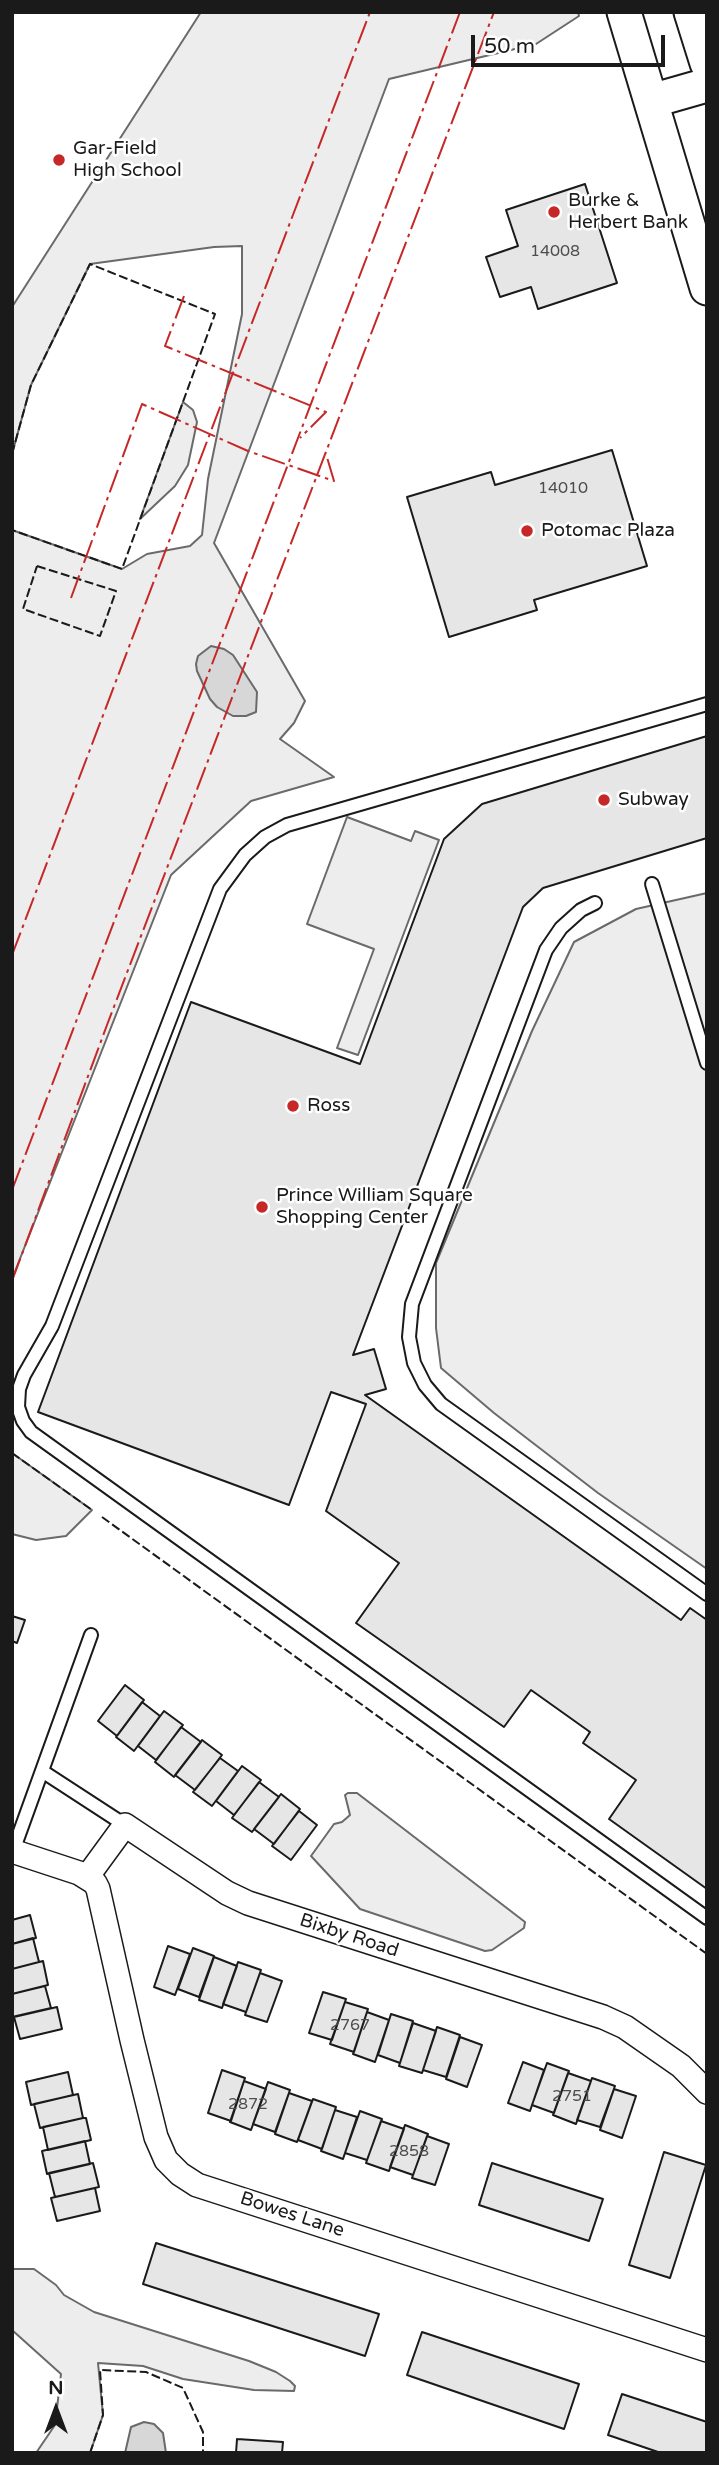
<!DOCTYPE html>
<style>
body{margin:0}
#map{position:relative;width:719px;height:2465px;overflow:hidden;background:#fff;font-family:"Varela Round",sans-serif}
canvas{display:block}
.frame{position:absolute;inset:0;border:14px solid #1a1a1a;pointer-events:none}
.north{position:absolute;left:21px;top:2374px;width:70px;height:70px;-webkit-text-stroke:5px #fff;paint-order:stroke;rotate:0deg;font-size:19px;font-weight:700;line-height:28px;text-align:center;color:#1a1a1a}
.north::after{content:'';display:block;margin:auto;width:24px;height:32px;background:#1a1a1a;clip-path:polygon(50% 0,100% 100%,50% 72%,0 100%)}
.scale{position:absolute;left:471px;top:35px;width:194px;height:32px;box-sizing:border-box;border:4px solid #1a1a1a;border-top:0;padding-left:9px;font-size:21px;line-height:24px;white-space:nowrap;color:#1a1a1a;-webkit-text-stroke:5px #fff;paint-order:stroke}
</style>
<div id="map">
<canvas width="719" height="2465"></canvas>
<div class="frame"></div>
<div class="north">N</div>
<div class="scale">50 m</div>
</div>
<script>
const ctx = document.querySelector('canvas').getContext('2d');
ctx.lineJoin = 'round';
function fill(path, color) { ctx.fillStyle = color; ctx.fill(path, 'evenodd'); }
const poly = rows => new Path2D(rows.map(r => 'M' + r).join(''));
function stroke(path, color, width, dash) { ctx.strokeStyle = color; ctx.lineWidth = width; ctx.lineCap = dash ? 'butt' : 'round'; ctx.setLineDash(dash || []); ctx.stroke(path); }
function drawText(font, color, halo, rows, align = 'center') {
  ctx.font = font + ' "Varela Round",sans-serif'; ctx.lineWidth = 5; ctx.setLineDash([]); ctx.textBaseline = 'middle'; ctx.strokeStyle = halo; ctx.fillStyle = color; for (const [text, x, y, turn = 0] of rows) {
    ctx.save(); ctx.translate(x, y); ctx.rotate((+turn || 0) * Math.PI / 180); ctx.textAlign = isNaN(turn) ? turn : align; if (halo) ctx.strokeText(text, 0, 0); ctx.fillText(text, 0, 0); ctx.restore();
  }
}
const built = poly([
 [201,12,578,12,579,16,536,44,389,79,214,543,305,701,294,723,280,739,334,777,251,801,171,875,12,1279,12,530,122,569,147,554,190,546,202,535,208,479,242,314,242,246,214,247,90,264,31,385,12,454,12,307,201,12],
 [183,402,193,410,197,422,188,465,175,486,140,519,183,402],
 [347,817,411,841,415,831,439,840,358,1055,337,1048,374,949,307,924,347,817],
 [707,893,707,1569,598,1493,494,1413,441,1368,436,1328,436,1263,532,1031,574,942,636,909,707,893],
 [12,1453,92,1510,66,1536,36,1540,12,1534,12,1453],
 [348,1793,357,1793,525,1922,524,1928,492,1950,485,1951,360,1909,311,1856,334,1824,342,1822,350,1815,345,1795,348,1793],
 [12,2269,34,2269,56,2285,64,2295,94,2312,249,2361,276,2372,290,2381,295,2386,294,2391,254,2390,183,2379,143,2366,98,2363,103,2415,90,2453,36,2453,55,2425,61,2374,12,2330,12,2269]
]);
const water = poly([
 [211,646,224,649,233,655,257,692,256,712,246,716,233,716,217,707,210,699,197,671,196,664,198,656,211,646],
 [144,2422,154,2424,163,2433,166,2453,125,2453,131,2427,144,2422]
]);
const building = poly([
 [585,184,617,283,538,309,531,287,500,297,486,257,518,246,506,210,585,184],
 [612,450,647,566,534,600,537,610,449,637,407,497,491,472,495,485,612,450],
 [707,736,707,838,543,888,523,907,353,1355,374,1349,386,1389,365,1395,681,1620,690,1608,707,1620,707,1889,609,1819,636,1780,583,1743,590,1732,531,1690,504,1727,356,1623,399,1563,326,1511,366,1404,331,1392,289,1505,38,1412,191,1002,360,1064,444,839,482,804,707,736],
 [12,1616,25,1620,17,1643,12,1641,12,1616],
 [125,1685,144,1700,117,1736,98,1721,125,1685],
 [142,1702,160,1716,134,1751,116,1737,142,1702],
 [164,1711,183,1725,156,1760,138,1746,164,1711],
 [181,1727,201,1742,174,1777,155,1762,181,1727],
 [202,1740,222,1755,195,1790,175,1775,202,1740],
 [220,1758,238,1771,212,1806,193,1792,220,1758],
 [242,1766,261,1780,234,1815,216,1801,242,1766],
 [259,1782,279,1797,252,1832,232,1818,259,1782],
 [281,1794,300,1809,274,1844,254,1829,281,1794],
 [299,1811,317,1825,291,1860,272,1846,299,1811],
 [30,1915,36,1938,12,1944,12,1920,30,1915],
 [33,1938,39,1962,12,1969,12,1944,33,1938],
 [168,1946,190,1954,175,1995,154,1987,168,1946],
 [193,1948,214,1956,199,1997,178,1989,193,1948],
 [214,1957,237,1966,222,2008,199,2000,214,1957],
 [43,1961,48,1985,12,1994,12,1969,43,1961],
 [238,1962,261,1970,246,2012,223,2004,238,1962],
 [260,1973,282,1981,267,2022,245,2015,260,1973],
 [45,1986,51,2008,12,2017,12,1994,45,1986],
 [323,1992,346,1999,332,2040,309,2033,323,1992],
 [345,2002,368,2009,354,2052,330,2044,345,2002],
 [57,2007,62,2029,20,2039,14,2017,57,2007],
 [367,2012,389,2020,375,2062,353,2054,367,2012],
 [391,2014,413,2021,400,2063,378,2055,391,2014],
 [413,2023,436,2031,422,2073,399,2066,413,2023],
 [437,2027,460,2035,446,2077,423,2070,437,2027],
 [460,2037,482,2045,467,2087,446,2079,460,2037],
 [523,2062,544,2070,530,2111,508,2103,523,2062],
 [547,2063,569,2071,554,2113,532,2105,547,2063],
 [222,2070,245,2078,231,2121,208,2113,222,2070],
 [68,2072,73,2095,31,2105,26,2082,68,2072],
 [568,2073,591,2081,576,2124,553,2115,568,2073],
 [592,2078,615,2086,600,2127,577,2120,592,2078],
 [244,2081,266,2089,251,2130,230,2122,244,2081],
 [268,2082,290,2090,275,2132,253,2124,268,2082],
 [614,2089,636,2096,622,2138,600,2130,614,2089],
 [289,2093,312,2101,297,2142,275,2134,289,2093],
 [78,2094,83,2118,40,2128,34,2104,78,2094],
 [313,2099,336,2107,322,2149,298,2140,313,2099],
 [335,2110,357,2117,343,2159,321,2151,335,2110],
 [360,2111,382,2119,367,2160,345,2153,360,2111],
 [83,2118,86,2118,91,2140,48,2150,43,2127,83,2118],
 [381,2121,404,2129,389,2171,366,2163,381,2121],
 [405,2125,428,2134,413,2175,390,2167,405,2125],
 [427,2136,449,2144,435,2185,412,2178,427,2136],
 [85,2141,90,2164,47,2174,42,2151,85,2141],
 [664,2152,706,2165,670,2278,629,2265,664,2152],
 [93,2163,99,2187,55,2197,49,2173,93,2163],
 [492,2163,603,2199,589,2241,479,2205,492,2163],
 [95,2188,100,2211,57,2221,51,2198,95,2188],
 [156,2243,379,2314,365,2356,143,2284,156,2243],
 [422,2332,579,2384,564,2429,407,2375,422,2332],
 [622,2394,707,2422,707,2453,661,2453,608,2435,622,2394],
 [237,2439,283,2442,282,2453,236,2453,237,2439]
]);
const service = poly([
 [707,704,287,825,265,837,245,855,220,889,52,1326,24,1375,19,1389,18,1407,23,1421,31,1432,707,1918],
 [652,884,707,1063],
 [595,903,581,910,561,928,546,950,412,1304,409,1337,414,1363,425,1385,441,1404,707,1594],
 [42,1771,125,1825],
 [13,1851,91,1635]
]);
const minor = poly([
 [12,1851,79,1873,95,1883,98,1889,132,2040,156,2137,166,2160,180,2174,197,2185,707,2350],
 [87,1877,125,1825,227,1893,248,1903,603,2017,625,2027,681,2066,707,2092]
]);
const secondary = poly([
 [624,12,707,288],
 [691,12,707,63],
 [651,101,707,85]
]);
const fence = poly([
 [12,454,31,385,90,264,215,314,122,569,12,530],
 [37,566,116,591,100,636,23,609,37,566],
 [12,1453,92,1510],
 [102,1517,707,1954],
 [90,2453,103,2415,100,2370,146,2372,183,2388,203,2432,203,2453]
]);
const power = poly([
 [184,296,165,346,326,412,300,438],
 [71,598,142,404,248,451,334,481,326,454],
 [12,955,370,12],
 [12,1190,460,12],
 [12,1281,107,1025,494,12]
]);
const markers = [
 [59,160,7,"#c62828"],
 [554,212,7,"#c62828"],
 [527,531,7,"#c62828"],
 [604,800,7,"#c62828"],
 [293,1106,7,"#c62828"],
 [262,1207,7,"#c62828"]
];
const numberNames = [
 ["14008",555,252],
 ["14010",563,489],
 ["2767",350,2026],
 ["2751",572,2097],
 ["2872",248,2105],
 ["2858",409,2152]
];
const poiNames = [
 ["Gar-Field",73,149],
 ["High School",73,171],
 ["Burke &",568,201],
 ["Herbert Bank",568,223],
 ["Potomac Plaza",541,531],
 ["Subway",618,800],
 ["Ross",307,1106],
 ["Prince William Square",276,1196],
 ["Shopping Center",276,1218]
];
const streetNames = [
 ["Bixby Road",349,1936,18],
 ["Bowes Lane",292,2215,18]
];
fill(built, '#ededed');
stroke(built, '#6a6a6a', 2);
fill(water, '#d7d7d7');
stroke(water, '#6a6a6a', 2);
fill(building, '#e6e6e6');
stroke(building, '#1a1a1a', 2);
stroke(service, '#1a1a1a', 16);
stroke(minor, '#1a1a1a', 26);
stroke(secondary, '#1a1a1a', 37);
stroke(service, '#fff', 12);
stroke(minor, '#fff', 23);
stroke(secondary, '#fff', 33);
stroke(fence, '#1a1a1a', 2, [9, 3.5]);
stroke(power, '#c62828', 2, [24, 5, 3.5, 5]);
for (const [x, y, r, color] of markers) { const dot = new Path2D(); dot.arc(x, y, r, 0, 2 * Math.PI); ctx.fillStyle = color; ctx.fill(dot); stroke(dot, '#fff', 2.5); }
drawText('16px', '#4d4d4d', null, numberNames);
drawText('19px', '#1a1a1a', '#fff', poiNames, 'left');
drawText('19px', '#1a1a1a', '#fff', streetNames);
</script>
